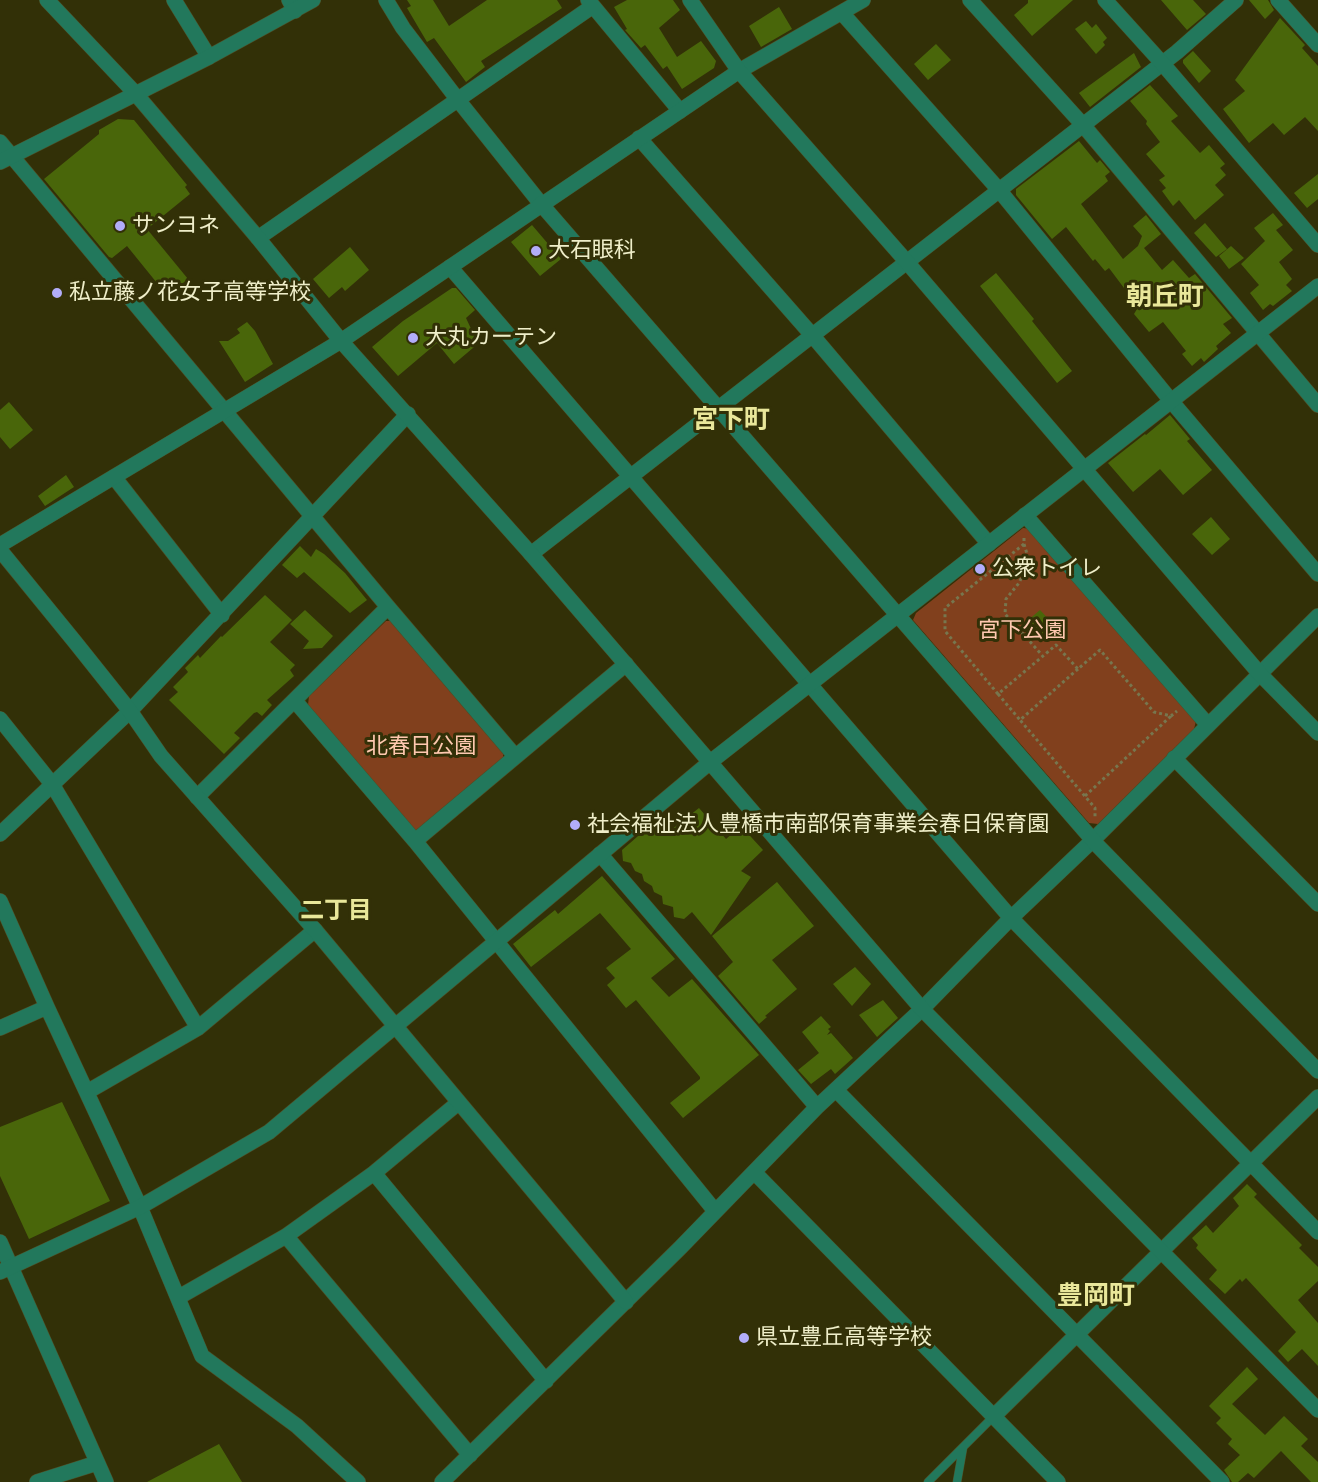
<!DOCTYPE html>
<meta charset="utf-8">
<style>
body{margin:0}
canvas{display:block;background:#323007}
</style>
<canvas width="1318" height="1482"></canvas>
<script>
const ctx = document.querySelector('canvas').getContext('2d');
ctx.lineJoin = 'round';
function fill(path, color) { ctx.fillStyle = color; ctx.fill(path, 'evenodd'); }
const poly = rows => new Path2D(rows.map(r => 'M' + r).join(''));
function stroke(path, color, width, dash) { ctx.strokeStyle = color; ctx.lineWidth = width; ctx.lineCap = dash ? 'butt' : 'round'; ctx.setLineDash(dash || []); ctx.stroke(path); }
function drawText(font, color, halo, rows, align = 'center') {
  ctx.font = font + ' Signika,"Noto Sans JP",sans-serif'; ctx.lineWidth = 6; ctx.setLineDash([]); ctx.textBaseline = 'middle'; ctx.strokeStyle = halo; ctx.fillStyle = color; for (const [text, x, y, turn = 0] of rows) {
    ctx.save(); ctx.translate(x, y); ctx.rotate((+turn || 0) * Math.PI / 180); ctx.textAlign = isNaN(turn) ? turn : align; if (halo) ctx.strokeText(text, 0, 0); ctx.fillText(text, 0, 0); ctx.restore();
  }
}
const green = poly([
 [1023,528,1032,529,1196,721,1194,729,1098,824,1089,823,913,620,916,613],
 [386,621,392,621,503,750,503,758,417,830,411,831,308,705,309,696]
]);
const building = poly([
 [407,0,433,0,449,26,487,0,557,0,562,8,481,61,485,67,466,82,434,38,427,42,407,8,411,6],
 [627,0,673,0,680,10,659,28,677,57,701,41,716,61,714,68,682,89,667,66,663,69,645,45,641,48,625,30,627,29,614,7],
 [1028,0,1073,0,1032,36,1014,15,1028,3],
 [1161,0,1193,0,1206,14,1187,30],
 [1249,0,1268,0,1274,10,1265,19],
 [779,7,792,29,761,47,749,26],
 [1280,18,1305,45,1302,48,1318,66,1318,131,1305,117,1284,135,1273,123,1249,143,1223,109,1245,91,1235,80],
 [1086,21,1092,28,1096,24,1107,38,1103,42,1105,45,1096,54,1075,29],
 [936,44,951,60,928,80,914,64],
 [1193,51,1211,71,1199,83,1183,63,1183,60],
 [1134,53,1141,67,1090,107,1079,93],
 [1150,85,1178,116,1171,121,1200,153,1209,145,1225,164,1220,168,1226,175,1215,185,1224,195,1195,220,1179,200,1173,206,1162,191,1166,188,1159,180,1165,176,1146,154,1160,142,1146,124,1147,121,1130,101],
 [118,119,134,120,187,185,185,187,190,194,147,229,188,279,169,294,164,287,161,288,127,246,112,258,109,257,44,179,99,134,99,130],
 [1079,141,1097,163,1100,160,1110,172,1105,176,1108,181,1081,204,1123,259,1138,246,1142,236,1133,226,1146,215,1161,234,1144,248,1162,270,1173,260,1189,278,1195,274,1232,318,1223,324,1231,333,1216,346,1218,349,1204,362,1201,358,1192,366,1182,354,1186,351,1163,322,1149,332,1134,314,1137,309,1131,301,1133,300,1109,268,1105,271,1095,259,1093,261,1066,227,1052,239,1016,195,1016,189],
 [1318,174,1318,199,1307,208,1294,193],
 [1273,213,1283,225,1276,230,1293,250,1279,262,1292,279,1286,285,1292,291,1273,306,1270,304,1263,310,1250,293,1259,285,1241,264,1265,241,1254,228],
 [1205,223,1227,249,1216,257,1194,233],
 [532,225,561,259,540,276,511,242],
 [1231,246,1244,258,1229,269,1219,256],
 [350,247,369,270,345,291,342,287,329,298,313,279],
 [996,273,1034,319,1032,321,1072,371,1057,383,980,286],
 [452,288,456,288,475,310,466,318,473,333,480,342,454,364,437,343,398,376,372,347,403,321],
 [247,322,255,331,273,364,245,382,219,341,228,341,240,333,237,329],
 [9,402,33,430,10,449,0,437,0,410],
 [1170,415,1190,439,1187,441,1212,470,1183,495,1160,469,1133,492,1108,463,1145,434,1146,435],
 [66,475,74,487,45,506,38,496],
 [1211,517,1230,539,1212,555,1192,534],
 [300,546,311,557,316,549,324,554,345,573,367,600,350,613,304,572,297,578,282,565],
 [265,595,292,620,270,642,295,665,290,670,294,676,267,700,272,705,262,716,257,712,254,713,234,733,240,738,224,754,169,700,178,692,173,687,188,672,185,668,198,655,200,658,221,636,222,637],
 [305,610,333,636,322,648,303,649,309,641,290,624],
 [1040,610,1058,629,1045,639,1027,621],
 [699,808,726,839,741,826,763,850,741,871,751,877,711,935,692,912,684,919,674,917,673,907,663,904,662,896,654,892,652,886,644,881,642,874,635,871,631,863,623,861,622,850,645,830,649,835,660,827,666,834],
 [602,876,675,959,651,978,669,997,692,979,759,1055,683,1118,670,1103,700,1079,700,1077,636,1000,626,1008,607,985,615,978,606,968,631,949,600,913,531,967,513,944,555,910,558,914],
 [777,882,814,926,772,960,797,989,765,1016,767,1017,759,1024,718,976,733,962,712,936],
 [855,967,871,984,852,1006,833,984],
 [883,1000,898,1018,877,1037,859,1015],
 [821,1016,831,1027,828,1029,830,1031,827,1035,831,1033,853,1058,835,1074,831,1069,811,1084,798,1070,819,1053,802,1032],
 [62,1102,110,1201,29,1239,0,1176,0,1127],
 [1247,1184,1257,1194,1254,1197,1302,1245,1299,1248,1318,1267,1318,1281,1298,1300,1318,1323,1318,1366,1302,1349,1288,1362,1278,1351,1296,1332,1246,1278,1242,1282,1240,1279,1225,1294,1209,1279,1217,1270,1196,1248,1198,1245,1192,1238,1206,1225,1213,1233,1239,1206,1233,1198],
 [1247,1367,1258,1379,1232,1404,1265,1435,1284,1416,1308,1439,1301,1446,1318,1462,1318,1482,1311,1482,1281,1451,1254,1478,1248,1473,1238,1482,1232,1482,1224,1470,1240,1455,1228,1444,1232,1439,1216,1423,1221,1418,1209,1406],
 [219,1444,242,1482,147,1482]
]);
const path = poly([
 [1024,538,1024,544,945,608,945,631,998,694,1056,645,1078,669,1100,650,1154,712,1171,716,1177,711],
 [1024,544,1028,557,1025,570,1019,583,1006,599,1005,614,1042,655],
 [1078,669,1020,720,1095,808,1095,817],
 [998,694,1020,720],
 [1085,796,1171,716]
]);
const service = poly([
 [928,1482,994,1416],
 [957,1482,963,1448]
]);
const minor = poly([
 [174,0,209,57],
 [289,0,295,11],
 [386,0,403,28,458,100,541,204],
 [588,0,680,111],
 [970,0,1083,125,1318,405],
 [1278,0,1318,45],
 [842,13,999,190,1172,402,1318,574],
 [739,71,863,0],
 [639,138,812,335,989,544],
 [0,142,388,607,515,756],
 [258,238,593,6],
 [450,267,1011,918,1318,1232],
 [114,477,222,615],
 [1025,515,1208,725],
 [531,554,1177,52,1236,0],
 [295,701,415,841,715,1211],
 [0,719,52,784,198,1028],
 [1174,758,1318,904],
 [197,797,388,607],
 [0,834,130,711,408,414],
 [415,841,626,664],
 [600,854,817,1107],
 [0,901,47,1007,140,1207,202,1356,297,1426,358,1482],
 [0,1028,47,1007],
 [836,1090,1222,1482],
 [87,1092,198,1028,315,930],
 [754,1172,1058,1482],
 [374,1173,546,1381],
 [286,1236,470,1455],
 [0,1242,106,1482],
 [179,1297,286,1236,374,1173,458,1103],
 [994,1416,1318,1097],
 [37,1482,97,1463],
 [442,1482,680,1248,817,1107,922,1009,1011,918,1093,840,1318,616]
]);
const tertiary = poly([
 [47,0,135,93,258,238,341,341,531,554,922,1009,1318,1410],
 [690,0,739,71,906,261,1260,674,1318,733],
 [1105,0,1162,63,1318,245],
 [0,162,209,57,313,0],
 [541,204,1098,846,1318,1071],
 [0,545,341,341,739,71],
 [0,550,75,642,130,711,161,756,315,930,626,1302],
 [0,1272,140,1207,269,1132,709,763,1318,286]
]);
const markers = [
 [120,226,6,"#b2adf9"],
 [536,251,6,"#b2adf9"],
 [57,293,6,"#b2adf9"],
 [413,338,6,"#b2adf9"],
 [980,569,6,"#b2adf9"],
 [575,825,6,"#b2adf9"],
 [744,1338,6,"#b2adf9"]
];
const poiNames = [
 ["サンヨネ",132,226],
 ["大石眼科",548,251],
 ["私立藤ノ花女子高等学校",69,293],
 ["大丸カーテン",425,338],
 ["公衆トイレ",992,569],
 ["社会福祉法人豊橋市南部保育事業会春日保育園",587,825],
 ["県立豊丘高等学校",756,1338]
];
const parkNames = [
 ["宮下公園",1022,631],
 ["北春日公園",421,747]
];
const neighbourhoodNames = [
 ["二丁目",336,912]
];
const quarterNames = [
 ["朝丘町",1165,298],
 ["宮下町",731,421],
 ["豊岡町",1096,1297]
];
fill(green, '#81401d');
fill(building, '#49660a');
stroke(service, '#504e26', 9);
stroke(minor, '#504e26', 16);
stroke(tertiary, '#504e26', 16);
stroke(path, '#77764e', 3, [3, 3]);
stroke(service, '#22785c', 8);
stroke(minor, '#22785c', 15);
stroke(tertiary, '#22785c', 15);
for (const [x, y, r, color] of markers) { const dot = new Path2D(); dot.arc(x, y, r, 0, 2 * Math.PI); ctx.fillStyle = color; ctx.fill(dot); stroke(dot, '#323007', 2); }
drawText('22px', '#efeec9', '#323007', poiNames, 'left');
drawText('22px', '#fec8af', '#323007', parkNames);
drawText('bold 24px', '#e9e79a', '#323007', neighbourhoodNames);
drawText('bold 26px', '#e9e79a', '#323007', quarterNames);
</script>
